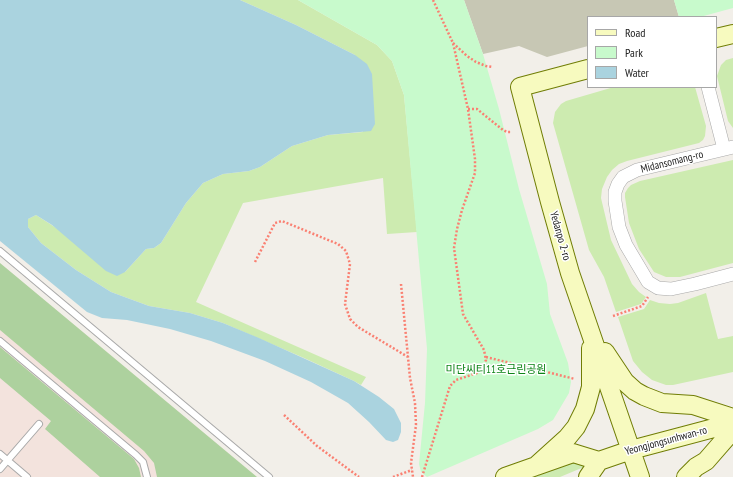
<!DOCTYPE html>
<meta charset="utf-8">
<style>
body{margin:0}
#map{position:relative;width:733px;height:477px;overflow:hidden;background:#f2efe9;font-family:"PT Sans Narrow",sans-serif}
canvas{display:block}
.legend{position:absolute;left:587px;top:16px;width:130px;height:72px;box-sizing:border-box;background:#fff;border:1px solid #a7a7a7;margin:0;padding:5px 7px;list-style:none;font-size:12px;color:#222}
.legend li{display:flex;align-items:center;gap:8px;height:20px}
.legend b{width:20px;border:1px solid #a7a7a7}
</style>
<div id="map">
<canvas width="733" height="477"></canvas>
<ul class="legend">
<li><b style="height:5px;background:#f7fabf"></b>Road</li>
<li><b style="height:11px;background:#c8facc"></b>Park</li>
<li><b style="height:11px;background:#aad3df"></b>Water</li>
</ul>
</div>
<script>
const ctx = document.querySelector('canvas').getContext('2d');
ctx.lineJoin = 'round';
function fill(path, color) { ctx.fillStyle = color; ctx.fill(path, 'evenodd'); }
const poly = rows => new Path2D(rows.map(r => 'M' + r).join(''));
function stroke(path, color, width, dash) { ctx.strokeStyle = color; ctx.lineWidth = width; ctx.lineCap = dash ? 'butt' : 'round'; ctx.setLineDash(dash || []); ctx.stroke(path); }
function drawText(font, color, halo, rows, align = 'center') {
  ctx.font = font + ' "PT Sans Narrow","Noto Sans KR",sans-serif'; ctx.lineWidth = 3; ctx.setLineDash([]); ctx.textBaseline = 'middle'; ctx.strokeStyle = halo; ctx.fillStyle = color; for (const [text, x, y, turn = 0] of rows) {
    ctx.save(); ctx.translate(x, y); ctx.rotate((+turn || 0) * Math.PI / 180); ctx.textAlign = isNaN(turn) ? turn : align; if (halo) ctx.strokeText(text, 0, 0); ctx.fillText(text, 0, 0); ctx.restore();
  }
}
const military = poly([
 [0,263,257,477,0,477]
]);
const construction = poly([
 [464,0,674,0,679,17,588,17,588,46,547,57,519,46,483,54]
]);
const grass = poly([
 [240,0,298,0,377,45,392,61,404,95,417,232,387,234,383,178,243,203,196,302,366,377,361,385,354,381,304,358,223,323,190,313,149,306,111,292,76,270,41,243,28,227,28,219,36,215,125,272,146,249,154,248,161,243,186,203,203,183,223,174,249,171,260,167,292,146,328,135,363,132,355,55,296,25],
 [733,58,733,128,728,121,717,76,721,65,726,60],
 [614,87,695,87,706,126,705,136,703,140,699,143,627,161,619,164,612,170,607,177,602,189,601,198,611,240,632,284,639,292,646,297,641,304,616,312,604,277,589,250,553,123,555,112,561,104,566,101],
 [733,160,733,263,680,277,666,277,654,272,639,249,629,223,625,197,625,193,628,188,631,185,640,181],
 [706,293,718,339,733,336,733,372,673,385,666,385,652,380,642,372,633,361,618,317,644,309,650,300,659,303,670,304,678,303],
 [577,460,585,464,584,467,560,477,532,477]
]);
const forest = poly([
 [0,263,257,477,157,477,154,463,144,451,0,330],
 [0,347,134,459,139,468,141,477,100,477,45,429,51,421,0,378]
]);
const park = poly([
 [298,0,464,0,483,54,499,109,519,189,547,284,550,314,568,363,571,382,569,393,553,420,538,429,427,477,421,472,419,464,425,403,427,349,404,95,392,61,377,45],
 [674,0,733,0,733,8,700,17,679,17]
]);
const water = poly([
 [0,0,240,0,296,25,355,55,367,64,372,74,375,124,371,131,328,135,292,146,260,167,249,171,223,174,203,183,186,203,161,243,154,248,146,249,125,272,117,276,106,271,52,225,36,215,28,219,28,227,41,243,76,270,111,292,149,306,190,313,223,323,259,338,354,381,379,397,394,409,401,423,401,432,398,440,393,442,386,440,369,422,348,403,311,382,265,361,211,341,170,329,127,320,102,318,87,312,0,241]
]);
const path = poly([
 [453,43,467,56,476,62,486,66,493,67],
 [468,109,477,109,503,130,507,132,511,132],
 [255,262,275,223,282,221,338,244,346,251,350,264,345,304,350,319,358,327,408,357],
 [401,284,410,378,415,403,416,425,411,463,413,477],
 [613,316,642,306,648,297],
 [486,357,575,379],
 [284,415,317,446,359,477],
 [393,477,412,470],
 [422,477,450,386,456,380,477,373,484,364,486,360,484,350,463,314,454,248,457,229,462,210,475,173,475,159,468,109,453,43,433,0]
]);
const lane = poly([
 [0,251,269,477],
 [0,341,136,455,143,462,147,477],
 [0,454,27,477],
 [0,469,39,424]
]);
const street = poly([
 [708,87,724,149],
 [733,147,637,170,623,177,618,184,615,192,615,201,619,227,626,245,648,282,658,288,671,289,695,284,733,274]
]);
const secondary = poly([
 [716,38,733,34],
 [588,69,520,87,550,202,570,273,640,477],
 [605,352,625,382,635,391,644,396,662,403,693,405,733,418],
 [536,466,567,438,576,427,585,409,591,387,591,348],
 [505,477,573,453,599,461],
 [588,477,599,461,631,450,733,423],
 [686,477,696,467,706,461,733,430]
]);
const streetNames = [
 ["Midansomang-ro",672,162,-14],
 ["Yedanpo 2-ro",560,236,74],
 ["Yeongjongsunhwan-ro",666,441,-15]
];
const parkNames = [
 ["미단씨티11호근린공원",496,370]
];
fill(military, '#f3e3dd');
fill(construction, '#c7c7b4');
fill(grass, '#cdebb0');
fill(forest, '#add19e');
fill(park, '#c8facc');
fill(water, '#aad3df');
stroke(lane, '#a9a9a9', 8);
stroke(street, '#a9a9a9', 14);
stroke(secondary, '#707d05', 20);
stroke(path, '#fa8072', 2.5, [2, 2]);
stroke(lane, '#fff', 6);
stroke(street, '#fff', 13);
stroke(secondary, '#f7fabf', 18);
drawText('11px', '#222', '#fff', streetNames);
drawText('11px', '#0c8416', '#fff', parkNames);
</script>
